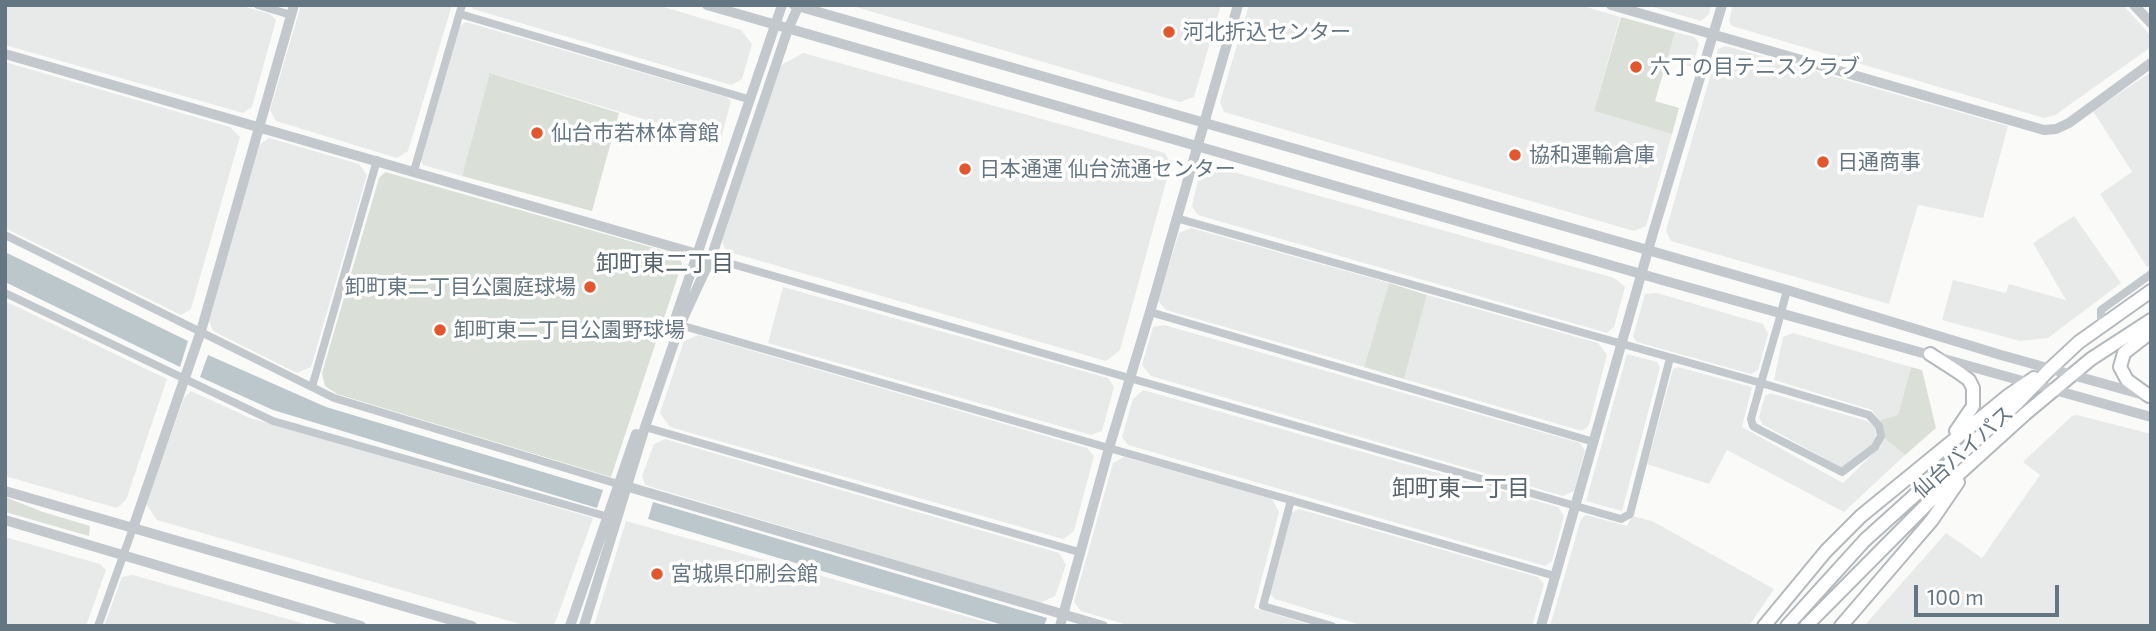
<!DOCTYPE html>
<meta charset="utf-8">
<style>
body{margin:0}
#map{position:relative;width:2156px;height:631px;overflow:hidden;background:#fafaf8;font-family:"Exo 2",sans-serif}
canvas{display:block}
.frame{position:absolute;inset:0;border:7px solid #657683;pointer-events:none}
.scale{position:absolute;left:1914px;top:585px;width:145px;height:32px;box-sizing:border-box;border:4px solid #657683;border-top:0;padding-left:9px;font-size:21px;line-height:24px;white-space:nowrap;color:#657683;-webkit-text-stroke:5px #fff;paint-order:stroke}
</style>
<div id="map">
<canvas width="2156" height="631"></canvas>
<div class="frame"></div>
<div class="scale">100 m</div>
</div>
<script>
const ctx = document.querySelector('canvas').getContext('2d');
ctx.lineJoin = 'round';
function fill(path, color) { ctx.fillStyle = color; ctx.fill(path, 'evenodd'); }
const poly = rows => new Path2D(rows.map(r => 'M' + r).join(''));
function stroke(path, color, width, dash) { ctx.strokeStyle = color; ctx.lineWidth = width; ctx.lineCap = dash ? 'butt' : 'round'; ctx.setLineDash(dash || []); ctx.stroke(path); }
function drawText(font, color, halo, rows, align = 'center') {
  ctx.font = font + ' "Exo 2","Noto Sans JP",sans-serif'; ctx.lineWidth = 7; ctx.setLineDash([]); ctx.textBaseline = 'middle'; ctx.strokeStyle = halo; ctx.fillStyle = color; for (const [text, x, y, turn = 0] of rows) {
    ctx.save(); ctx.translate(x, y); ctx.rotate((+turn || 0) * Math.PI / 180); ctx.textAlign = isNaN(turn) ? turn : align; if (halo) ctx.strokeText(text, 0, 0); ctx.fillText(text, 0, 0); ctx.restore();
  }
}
const built = poly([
 [5,5,239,5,270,14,276,20,252,107,243,113,5,45],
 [301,5,452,5,408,151,397,158,276,121,270,110],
 [469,5,657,5,741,30,752,44,742,79,731,85,473,9],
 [849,5,1221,5,1194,97,1180,102],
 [1249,5,1580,5,1620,17,1594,111,1672,134,1646,226,1634,231,1224,112,1220,102],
 [1646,5,1711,5,1709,14,1701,21],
 [1733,5,2123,5,2151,36,2151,47,2055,115,2044,118,1732,26,1729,21],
 [466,22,726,97,731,101,720,142,491,73,462,176,423,165,420,158,458,27],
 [1675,32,1695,37,1699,44,1692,67,1667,59],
 [1726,46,2008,126,1983,218,1918,205,1889,304,1671,241,1666,230,1718,49],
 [803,53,1165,153,1171,164,1120,350,1106,361,726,251,722,241,780,66],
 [5,62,230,127,240,137,191,309,181,315,5,228],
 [2151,72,2151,265,2147,267,2100,194,2132,172,2093,111],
 [269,138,359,164,367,175,311,367,297,373,213,331,209,321,259,145],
 [1212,166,1614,278,1625,287,1614,327,1607,333,1198,215,1192,206,1200,171],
 [2074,216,2121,283,2048,338,2020,341,1942,320,1953,280,2006,293,2009,284,2066,300,2033,243],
 [1191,228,1389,283,1364,367,1166,310,1158,301,1179,233],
 [783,287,1108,378,1114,387,1102,431,1091,435,768,343],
 [1657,293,1763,324,1768,334,1758,370,1751,374,1637,342,1633,337,1645,294],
 [1427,295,1598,343,1607,355,1589,425,1582,431,1404,379],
 [5,301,167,379,126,500,117,508,5,476],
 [1164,325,1580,443,1585,451,1574,491,1563,496,1151,376,1142,365,1153,327],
 [1793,333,1911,367,1898,415,1879,420,1872,410,1774,380,1783,337],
 [698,335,1087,448,1094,456,1074,531,1063,539,670,427,660,413,684,341],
 [1627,354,1657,362,1660,367,1622,511,1586,501],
 [1678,367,1752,387,1742,427,1843,483,1881,446,1884,438,1905,455,1844,512,1727,450,1709,484,1647,464,1673,369],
 [1143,390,1558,507,1564,516,1552,561,1545,566,1128,445,1122,437,1133,399],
 [191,391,250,418,593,518,555,623,550,626,527,626,157,520,146,504,184,398],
 [1770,393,1867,421,1875,427,1876,441,1842,468,1762,424,1759,417,1765,396],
 [2077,415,2151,434,2151,626,1864,626,1946,533,1982,558,2040,475,2023,462,2072,416],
 [665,439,1059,553,1066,565,1055,596,1040,603,645,485,642,476,654,444],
 [1124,457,1272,499,1279,512,1254,608,1315,626,1131,626,1081,611,1074,602,1113,463],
 [1299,509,1538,577,1544,584,1532,626,1364,626,1275,599,1268,592,1290,513],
 [1586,515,1627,526,1632,516,1652,521,1774,589,1749,626,1550,626,1581,519],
 [626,521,1000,626,594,626],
 [5,537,100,564,106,570,86,626,5,626],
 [133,575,312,626,104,626,122,577]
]);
const green = poly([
 [1621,17,1675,32,1655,101,1679,108,1672,134,1594,111],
 [490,73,619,113,592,211,462,176],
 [385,172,679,255,682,264,611,477,337,394,325,386,322,373,379,178],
 [1389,283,1427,295,1404,379,1364,367],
 [1911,367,1922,370,1936,428,1905,455,1884,438,1884,430,1880,420,1898,415],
 [5,497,43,512,90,526,89,536,5,512]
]);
const water = poly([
 [5,252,188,341,180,367,5,282],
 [208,355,326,407,603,490,597,508,273,410,200,377],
 [653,502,1047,618,1044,626,1006,626,648,519]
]);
const minor = poly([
 [258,5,291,15],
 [460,14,748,99],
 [414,171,462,5],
 [1176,218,1761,383,1869,415,1879,426,1881,436,1875,447,1842,472,1760,430,1753,426,1751,419,1761,383,1778,324,1787,290],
 [5,235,334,398,618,484],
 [711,258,1621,519,1630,514,1670,358],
 [5,293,273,421,612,518],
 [1150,312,1594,442],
 [680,325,1555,576],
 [2101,327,2101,310,2151,274],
 [312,387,377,160],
 [645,427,1079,552],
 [1291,500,1263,606,1332,626],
 [98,626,133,528]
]);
const tertiary = poly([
 [707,5,1662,280,2151,417],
 [794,5,1787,290,2001,355,2144,395],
 [1611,5,2044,130,2056,129,2069,123,2151,63],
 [2134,5,2151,23],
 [5,54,711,258],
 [671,331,782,5],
 [622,485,1103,626],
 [5,491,472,626],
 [5,520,361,626],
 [133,528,201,331,294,5],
 [570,626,636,434],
 [584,626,645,427,680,325,711,258,788,29,799,5],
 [1060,626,1109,448,1150,312,1238,5],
 [1541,626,1653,233,1722,5]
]);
const trunk = poly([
 [1930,354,1958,372,1969,380,1973,388,1973,406,1956,431],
 [2149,396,2127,380,2120,367,2124,353,2151,332],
 [1764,626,1826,551,1861,516,2009,395,2034,378],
 [1787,626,1865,540,2016,404,2050,369,2079,342,2151,291],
 [1806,626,1940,491,2025,414,2091,359,2151,320],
 [1841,626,1932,520,1958,482]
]);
const markers = [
 [1169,32,7,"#e4572e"],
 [1636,67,7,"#e4572e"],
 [537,133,7,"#e4572e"],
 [1515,155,7,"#e4572e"],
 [1823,162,7,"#e4572e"],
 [965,169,7,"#e4572e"],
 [590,287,7,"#e4572e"],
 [440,330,7,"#e4572e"],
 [657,574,7,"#e4572e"]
];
const poiNames = [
 ["河北折込センター",1183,32],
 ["六丁の目テニスクラブ",1650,67],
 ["仙台市若林体育館",551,133],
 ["協和運輸倉庫",1529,155],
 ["日通商事",1837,162],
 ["日本通運 仙台流通センター",979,169],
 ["卸町東二丁目公園庭球場",576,287,"right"],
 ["卸町東二丁目公園野球場",454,330],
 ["宮城県印刷会館",671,574]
];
const streetNames = [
 ["仙台バイパス",1963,452,-42]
];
const neighbourhoodNames = [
 ["卸町東二丁目",665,263],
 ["卸町東一丁目",1461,488]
];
fill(built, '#e8e9e9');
fill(green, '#dadfd7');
fill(water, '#bbc7cb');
stroke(trunk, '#b4b9bd', 16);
stroke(minor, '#c3c8cc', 8);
stroke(tertiary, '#c3c8cc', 10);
stroke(trunk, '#fff', 12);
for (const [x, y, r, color] of markers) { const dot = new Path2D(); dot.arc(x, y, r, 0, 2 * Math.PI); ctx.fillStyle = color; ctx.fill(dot); stroke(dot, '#fff', 2.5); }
drawText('21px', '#657683', '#fff', poiNames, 'left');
drawText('21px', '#657683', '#fff', streetNames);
drawText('23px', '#57646e', '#fff', neighbourhoodNames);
</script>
